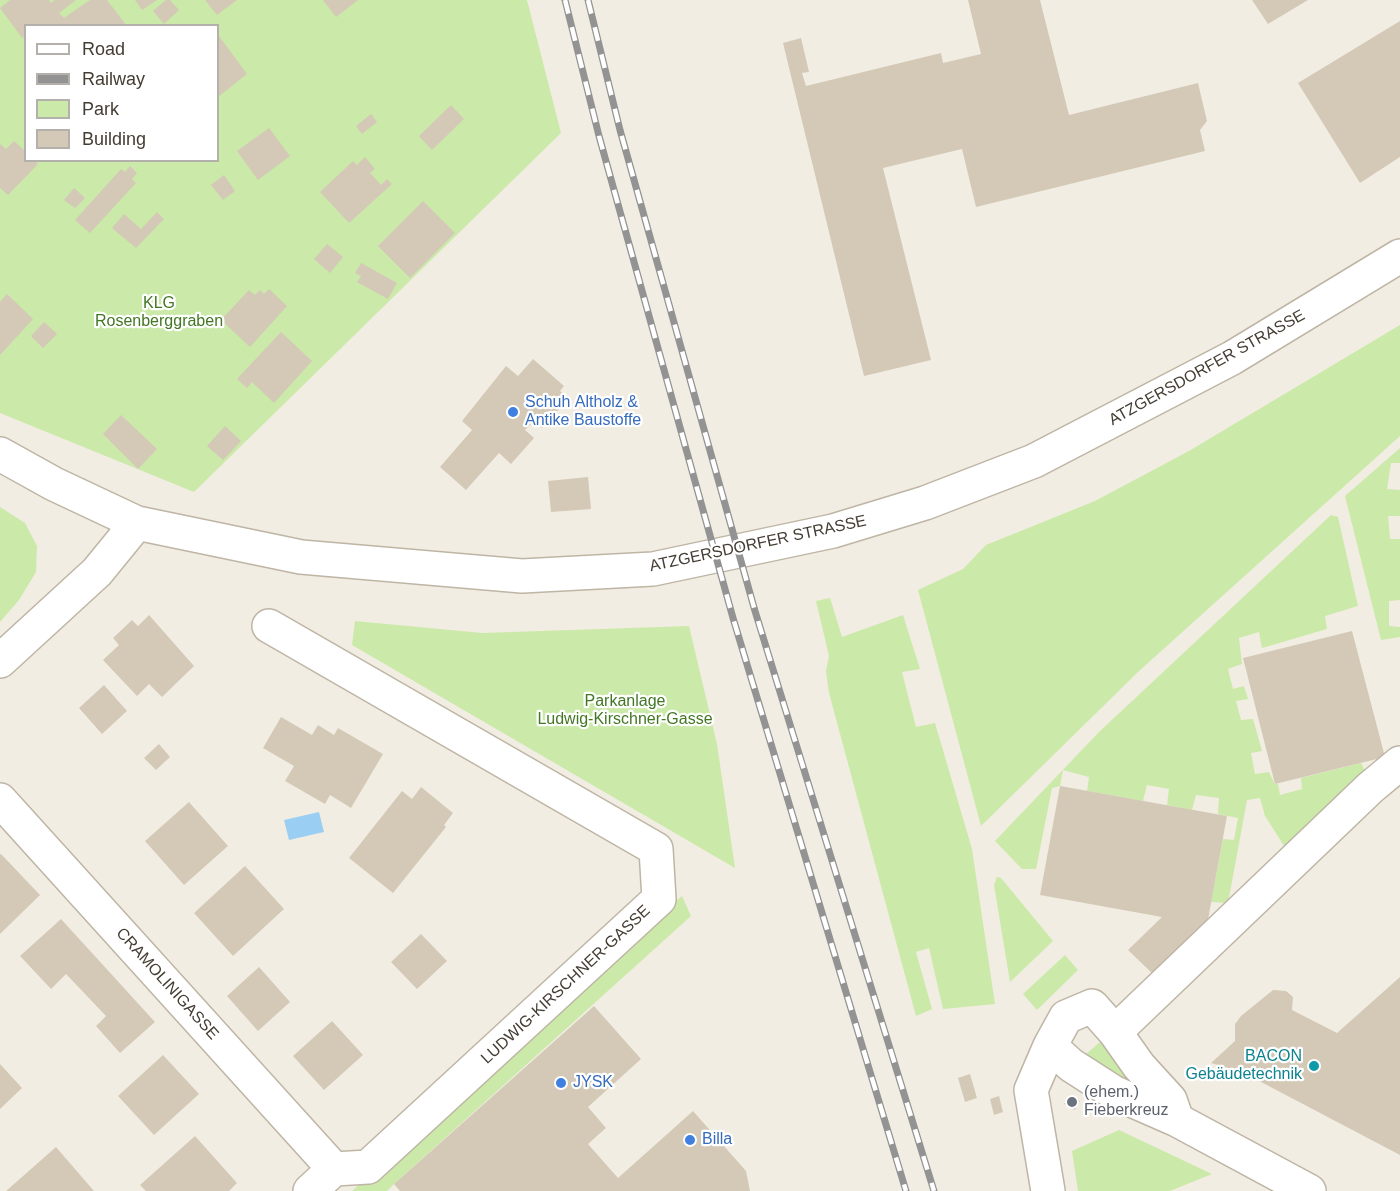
<!DOCTYPE html>
<meta charset="utf-8">
<style>
body{margin:0}
#map{position:relative;width:1400px;height:1191px;overflow:hidden;background:#f2ede2;font-family:Arial,sans-serif}
canvas{display:block}
.legend{position:absolute;left:24px;top:24px;width:195px;height:138px;box-sizing:border-box;background:#fff;border:2px solid #b4b1ad;margin:0;padding:8px 10px;list-style:none;font-size:18px;color:#443d33}
.legend li{display:flex;align-items:center;gap:12px;height:30px}
.legend b{width:30px;border:2px solid #b4b1ad}
</style>
<div id="map">
<canvas width="1400" height="1191"></canvas>
<ul class="legend">
<li><b style="height:8px;background:#fff"></b>Road</li>
<li><b style="height:8px;background:#939393"></b>Railway</li>
<li><b style="height:16px;background:#cbe9a8"></b>Park</li>
<li><b style="height:16px;background:#d4c9b7"></b>Building</li>
</ul>
</div>
<script>
const ctx = document.querySelector('canvas').getContext('2d');
ctx.lineJoin = 'round';
function fill(path, color) { ctx.fillStyle = color; ctx.fill(path, 'evenodd'); }
const poly = rows => new Path2D(rows.map(r => 'M' + r).join(''));
function stroke(path, color, width, dash) { ctx.strokeStyle = color; ctx.lineWidth = width; ctx.lineCap = dash ? 'butt' : 'round'; ctx.setLineDash(dash || []); ctx.stroke(path); }
function drawText(font, color, halo, rows, align = 'center') {
  ctx.font = font + ' Arial,sans-serif'; ctx.lineWidth = 4.5; ctx.setLineDash([]); ctx.textBaseline = 'middle'; ctx.strokeStyle = halo; ctx.fillStyle = color; for (const [text, x, y, turn = 0] of rows) {
    ctx.save(); ctx.translate(x, y); ctx.rotate((+turn || 0) * Math.PI / 180); ctx.textAlign = isNaN(turn) ? turn : align; if (halo) ctx.strokeText(text, 0, 0); ctx.fillText(text, 0, 0); ctx.restore();
  }
}
const green = poly([
 [0,0,527,0,561,133,194,492,0,413],
 [26,26,218,26,218,160,26,160],
 [1400,325,1400,436,1138,672,981,826,918,590,963,569,986,545,1095,501,1189,451],
 [1400,448,1400,463,1391,463,1387,489,1400,490,1400,516,1388,516,1390,539,1400,539,1400,600,1389,601,1389,626,1400,627,1400,637,1381,640,1345,496],
 [0,507,25,523,37,546,36,572,19,600,0,622],
 [1331,515,1338,517,1358,606,1325,616,1327,629,1262,648,1259,632,1239,638,1242,664,1228,669,1233,689,1244,686,1248,699,1236,701,1241,720,1253,719,1262,751,1251,753,1255,774,1269,772,1275,784,1278,784,1280,795,1302,789,1301,778,1361,763,1369,779,1286,849,1265,816,1260,798,1247,800,1228,903,1211,902,1223,839,1234,840,1238,818,1218,814,1219,798,1196,795,1192,810,1167,805,1169,789,1147,785,1143,801,1087,791,1089,777,1063,770,1060,786,1052,788,1036,869,1022,869,995,841,1099,732],
 [830,598,842,637,903,615,920,669,902,672,916,727,935,723,972,849,995,1004,943,1009,929,948,916,952,932,1009,916,1016,829,693,826,671,829,656,816,601],
 [355,621,482,633,689,626,717,744,735,868,352,645],
 [997,877,1001,878,1053,941,1010,982,994,885],
 [682,896,691,916,394,1184,387,1191,352,1191],
 [1065,955,1078,970,1037,1010,1023,994],
 [1105,1038,1148,1091,1081,1058],
 [1119,1130,1212,1174,1170,1191,1078,1191,1072,1151]
]);
const water = poly([
 [319,812,324,832,289,840,284,820]
]);
const building = poly([
 [10,0,49,0,51,3,55,0,76,0,59,13,64,18,90,0,107,0,127,26,26,26,23,39,0,8],
 [135,0,157,0,142,10],
 [166,0,170,0,179,10,164,24,153,11],
 [205,0,237,0,217,15],
 [323,0,358,0,336,17],
 [968,0,1040,0,1069,115,1198,83,1207,121,1200,130,1205,151,976,207,962,149,883,168,931,360,864,376,783,43,801,38,809,72,802,73,806,86,941,53,943,63,981,54],
 [1252,0,1308,0,1268,24],
 [1400,21,1400,157,1360,183,1298,83],
 [219,36,247,74,218,97,218,37],
 [451,105,464,119,432,150,419,136],
 [371,114,377,122,362,134,356,126],
 [269,128,290,156,258,180,237,151],
 [14,141,26,152,26,160,34,160,38,164,8,195,0,188,0,144,6,149],
 [365,157,375,169,370,173,381,185,387,179,392,184,349,223,320,192,353,161,357,165],
 [130,166,137,173,132,179,136,183,90,233,75,220,121,169,125,172],
 [224,175,235,191,223,200,211,185],
 [74,188,85,198,75,208,64,200],
 [423,201,455,233,410,278,378,246],
 [157,212,164,219,136,248,112,228,124,214,141,229],
 [327,244,343,257,330,273,314,259],
 [361,263,397,283,388,299,357,282,361,276,355,273],
 [269,289,287,306,250,347,221,320,249,290,255,295,260,290,264,294],
 [7,294,33,319,0,355,0,302],
 [44,322,57,334,43,348,31,336],
 [281,332,312,361,274,403,252,382,247,388,237,379],
 [533,359,564,386,560,391,569,398,542,428,534,421,525,430,534,438,511,464,499,453,466,490,440,467,472,430,462,421,506,366,518,376],
 [121,415,157,449,138,469,103,434],
 [225,426,241,441,223,460,207,446],
 [588,477,591,509,551,512,548,481],
 [149,615,194,666,162,697,149,684,137,696,103,660,119,645,113,638,132,620,138,626],
 [1352,631,1385,757,1275,784,1243,658],
 [104,685,127,711,102,734,79,708],
 [281,717,312,735,318,725,334,735,338,728,383,754,351,808,330,795,325,804,285,781,294,766,263,748],
 [159,744,170,757,156,770,144,758],
 [1060,786,1227,816,1207,925,1155,976,1128,950,1162,917,1040,895],
 [421,787,453,813,444,825,446,827,393,893,349,858,402,791,412,799],
 [189,802,228,846,184,885,145,841],
 [1,854,40,895,0,934,0,855],
 [245,866,284,909,233,956,194,913],
 [61,919,155,1022,120,1053,96,1026,106,1016,66,974,51,989,20,956],
 [421,934,447,961,417,989,391,962],
 [259,967,290,1002,258,1031,227,996],
 [1400,977,1400,1155,1242,1072,1211,1063,1235,1041,1235,1024,1241,1016,1273,990,1286,991,1293,997,1292,1010,1337,1033],
 [594,1006,641,1059,588,1107,606,1128,588,1144,618,1178,693,1111,746,1171,750,1191,400,1191,394,1184],
 [332,1021,363,1055,324,1090,293,1056],
 [163,1055,199,1094,154,1135,118,1096],
 [0,1064,22,1088,0,1109],
 [970,1074,977,1098,965,1102,958,1078],
 [1070,1095,1080,1101,1075,1110,1064,1104],
 [999,1096,1003,1112,994,1115,990,1099],
 [195,1136,237,1183,229,1191,146,1191,140,1185],
 [56,1147,94,1191,6,1191]
]);
const minor = poly([
 [0,454,54,484,137,523,301,557,522,576,653,569,833,531,925,503,1034,461,1232,358,1400,256],
 [269,626,656,849,659,899,368,1167,334,1169,310,1191],
 [0,661,97,572,137,523],
 [0,800,334,1169],
 [1115,1032,1370,788,1400,763],
 [1177,1120,1170,1100,1139,1066,1115,1032,1092,1006,1066,1017,1050,1046,1071,1065,1113,1092,1177,1120,1309,1191],
 [1048,1191,1031,1090,1050,1046]
]);
const rail = poly([
 [565,0,599,136,733,618,906,1191],
 [588,0,620,130,755,611,934,1191]
]);
const markers = [
 [513,412,6,"#3f7fe0"],
 [1314,1066,6,"#0f9aa8"],
 [561,1083,6,"#3f7fe0"],
 [1072,1102,6,"#6b7280"],
 [690,1140,6,"#3f7fe0"]
];
const parkNames = [
 ["KLG",159,304],
 ["Rosenberggraben",159,322],
 ["Parkanlage",625,702],
 ["Ludwig-Kirschner-Gasse",625,720]
];
const streetNames = [
 ["ATZGERSDORFER STRASSE",1207,368,-29],
 ["ATZGERSDORFER STRASSE",758,544,-12],
 ["CRAMOLINIGASSE",167,984,48],
 ["LUDWIG-KIRSCHNER-GASSE",566,985,-43]
];
const shopNames = [
 ["Schuh Altholz &",525,403],
 ["Antike Baustoffe",525,421],
 ["JYSK",573,1083],
 ["Billa",702,1140]
];
const cultureNames = [
 ["BACON",1302,1057],
 ["Gebäudetechnik",1302,1075]
];
const worshipNames = [
 ["(ehem.)",1084,1093],
 ["Fieberkreuz",1084,1111]
];
fill(green, '#cbe9a8');
fill(water, '#9acef3');
fill(building, '#d4c9b7');
stroke(minor, '#beb5a5', 36);
stroke(minor, '#fff', 33);
stroke(rail, '#939393', 7);
stroke(rail, '#fff', 4.5, [14]);
for (const [x, y, r, color] of markers) { const dot = new Path2D(); dot.arc(x, y, r, 0, 2 * Math.PI); ctx.fillStyle = color; ctx.fill(dot); stroke(dot, '#fff', 2); }
drawText('16px', '#437724', '#fff', parkNames);
drawText('16px', '#443d33', '#fff', streetNames);
drawText('16px', '#366cbe', '#fff', shopNames, 'left');
drawText('16px', '#0d838f', '#fff', cultureNames, 'right');
drawText('16px', '#5b616d', '#fff', worshipNames, 'left');
</script>
